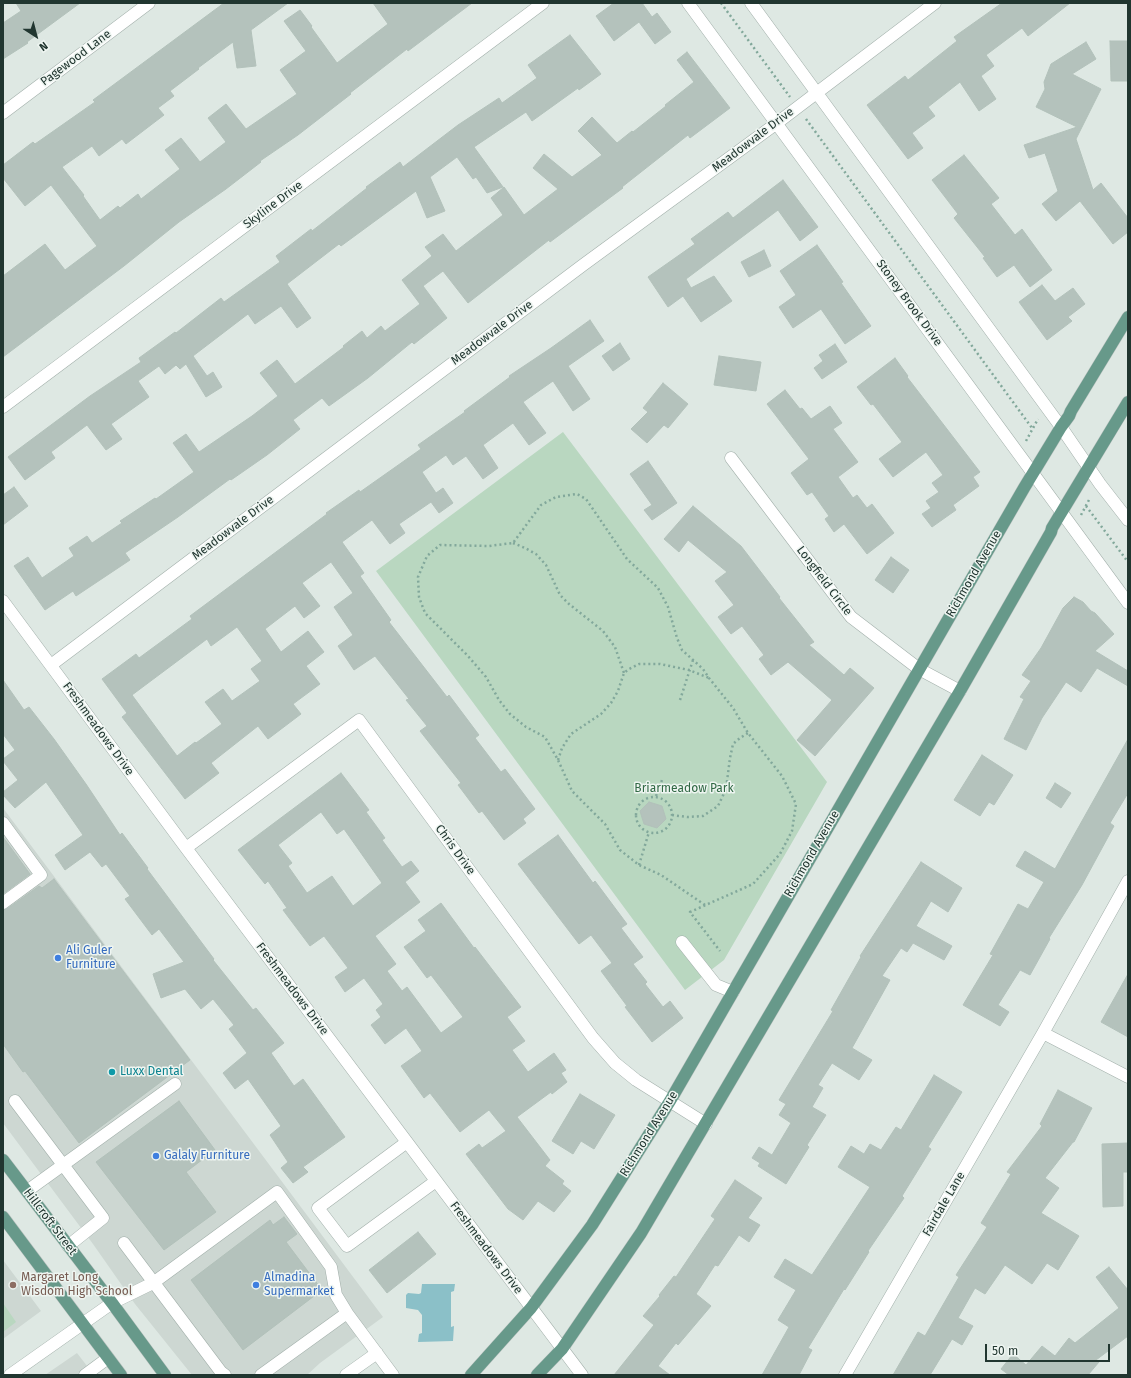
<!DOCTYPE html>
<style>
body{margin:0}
#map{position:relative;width:1131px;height:1378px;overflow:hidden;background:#dee8e3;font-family:"Fira Sans",sans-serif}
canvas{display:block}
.frame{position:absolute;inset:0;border:4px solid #213630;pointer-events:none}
.north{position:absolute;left:16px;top:16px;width:40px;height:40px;-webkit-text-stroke:3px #eef5f1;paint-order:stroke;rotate:144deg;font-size:11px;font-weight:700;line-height:16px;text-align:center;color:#213630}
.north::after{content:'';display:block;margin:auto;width:14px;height:18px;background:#213630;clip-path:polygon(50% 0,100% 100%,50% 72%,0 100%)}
.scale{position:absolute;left:985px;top:1344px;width:125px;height:18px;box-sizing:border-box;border:2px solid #213630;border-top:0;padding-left:5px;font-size:12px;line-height:14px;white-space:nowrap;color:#213630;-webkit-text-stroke:3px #eef5f1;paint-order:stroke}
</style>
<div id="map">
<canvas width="1131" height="1378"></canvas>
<div class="frame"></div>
<div class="north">N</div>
<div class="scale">50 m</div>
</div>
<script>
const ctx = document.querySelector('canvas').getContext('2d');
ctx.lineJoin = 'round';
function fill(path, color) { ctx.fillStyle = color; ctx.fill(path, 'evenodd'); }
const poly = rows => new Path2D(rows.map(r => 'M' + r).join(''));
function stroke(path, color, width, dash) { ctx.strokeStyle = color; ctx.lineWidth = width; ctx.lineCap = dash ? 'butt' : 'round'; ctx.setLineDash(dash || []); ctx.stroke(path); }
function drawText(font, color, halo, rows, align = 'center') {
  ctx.font = font + ' "Fira Sans",sans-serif'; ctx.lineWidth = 3; ctx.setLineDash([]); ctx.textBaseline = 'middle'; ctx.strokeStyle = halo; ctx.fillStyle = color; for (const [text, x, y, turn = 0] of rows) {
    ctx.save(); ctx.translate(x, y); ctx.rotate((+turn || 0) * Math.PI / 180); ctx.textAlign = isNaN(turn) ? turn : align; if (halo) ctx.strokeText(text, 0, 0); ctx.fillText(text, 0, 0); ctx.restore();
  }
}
const built = poly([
 [3,808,383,1317,320,1363,307,1375,192,1375,135,1304,93,1244,3,1123],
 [3,1260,41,1311,3,1339],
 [77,1353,94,1375,45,1375]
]);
const green = poly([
 [563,432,827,782,724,960,685,990,376,571],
 [3,1303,16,1322,3,1332]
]);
const water = poly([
 [422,1284,455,1284,454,1291,451,1292,451,1327,454,1326,453,1341,418,1342,419,1334,422,1333,422,1315,418,1310,406,1308,406,1295,408,1293,419,1294,421,1293]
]);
const building = poly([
 [16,3,80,3,27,42,28,43,3,59,3,23,21,11,16,3],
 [224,3,288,3,251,30,256,66,237,68,233,42,198,68,199,69,170,91,174,96,158,108,164,115,126,144,122,139,99,156,92,146,62,167,84,195,83,196,100,220,118,206,120,208,138,194,141,199,180,169,165,150,181,138,200,162,226,142,208,118,226,104,246,129,297,94,280,70,306,51,284,21,300,10,312,26,311,27,337,63,388,24,373,3,472,3,408,51,407,49,350,93,351,94,298,135,260,161,261,162,226,189,179,222,124,266,3,357,3,276,45,244,65,270,97,246,51,185,25,206,3,178,3,165,33,142,35,144,95,102,93,100,224,3],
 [614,3,642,3,652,17,657,13,671,32,655,44,639,22,614,41,596,16,614,3],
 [1002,3,1070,3,1028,36,1022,28,986,55,994,66,981,76,996,99,979,111,960,82,928,107,935,116,912,133,923,148,908,159,867,105,905,76,908,80,957,41,954,37,1002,3],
 [570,35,601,74,579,90,578,88,532,121,526,112,474,147,503,187,487,193,476,177,473,179,457,157,430,177,445,211,427,218,416,191,341,246,339,244,287,284,311,318,297,328,281,306,255,324,248,314,193,356,207,376,213,372,222,387,206,397,186,364,180,369,176,365,165,374,159,366,138,381,149,397,111,424,122,439,106,450,87,425,51,452,55,458,25,480,8,457,90,396,141,362,139,358,175,332,176,333,221,298,224,302,280,262,276,256,311,229,312,231,367,188,366,187,400,162,403,167,458,125,499,98,502,103,537,78,528,65,570,35],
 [1110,41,1128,41,1128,81,1111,81,1110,41],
 [1086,42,1096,59,1072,74,1101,89,1076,139,1093,190,1101,183,1128,218,1128,232,1113,244,1080,201,1056,221,1042,204,1058,191,1045,153,1029,158,1024,145,1077,127,1036,107,1045,89,1044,82,1051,64,1086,42],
 [687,52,730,108,690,138,688,135,622,187,623,188,550,242,549,240,468,303,443,271,423,286,447,318,414,344,412,342,368,378,329,406,322,398,293,420,300,429,267,455,231,480,230,479,178,517,125,553,130,560,76,596,73,591,45,610,14,566,28,557,42,578,74,556,69,548,87,536,92,543,122,523,120,521,155,498,156,499,194,472,173,443,186,434,199,452,252,416,278,396,260,373,277,360,295,384,344,347,343,346,362,331,367,338,381,326,385,331,420,304,402,280,432,256,425,247,443,234,456,251,503,215,491,198,504,187,524,215,558,189,533,168,544,154,572,177,602,155,578,131,592,117,617,143,632,131,633,132,666,106,665,105,694,82,677,60,687,52],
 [964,155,999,198,991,204,1015,235,1022,229,1052,270,1030,287,1014,265,997,277,983,258,985,257,954,218,958,214,932,180,964,155],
 [783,180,818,227,800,241,778,210,686,279,691,288,714,276,732,301,701,322,683,296,668,307,648,277,695,244,691,239,728,212,733,218,783,180],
 [817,245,843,282,841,283,871,326,845,344,821,309,793,328,779,307,796,295,780,271,817,245],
 [764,250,771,266,749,277,741,262,764,250],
 [1042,285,1055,301,1073,288,1085,304,1068,317,1072,321,1047,340,1019,302,1042,285],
 [590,320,604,341,568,366,590,399,573,411,553,381,523,402,546,433,529,445,513,423,483,445,498,468,483,479,466,456,453,465,446,455,422,472,436,493,443,488,453,503,439,513,431,502,399,524,405,533,390,544,372,520,342,542,364,573,360,576,391,620,389,622,447,697,449,695,479,735,475,738,501,772,505,769,535,809,523,819,526,823,504,840,482,811,479,813,458,785,461,783,420,731,427,726,406,700,409,699,375,656,354,670,338,646,353,635,334,607,353,593,331,562,302,583,320,606,304,618,295,606,265,629,281,652,308,631,324,652,306,666,320,684,293,704,301,714,268,739,258,726,211,763,219,773,185,799,122,717,127,713,102,679,136,654,139,658,192,619,190,616,327,514,326,513,359,490,360,492,421,449,418,445,465,412,464,411,510,377,509,376,551,348,590,320],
 [237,627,262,661,251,669,260,681,232,701,223,689,205,702,222,724,196,743,195,742,177,756,132,695,207,639,211,646,237,627],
 [620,343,630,359,613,371,602,356,620,343],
 [835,344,847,362,822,379,814,368,823,361,819,355,835,344],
 [719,356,761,362,756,391,714,385,719,356],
 [895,358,908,376,907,377,980,472,973,477,979,486,953,505,956,510,932,527,922,514,931,508,926,501,939,492,932,483,943,475,926,452,893,477,879,459,902,442,873,404,871,405,857,387,895,358],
 [663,383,688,404,668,428,664,425,647,443,631,429,648,412,643,408,663,383],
 [785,390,800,409,802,408,811,419,830,406,842,423,833,429,858,462,838,477,853,498,857,495,867,508,872,504,894,533,867,554,844,524,834,532,825,519,829,516,812,492,807,495,791,473,809,459,767,404,785,390],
 [648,461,677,503,652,520,644,510,652,505,630,474,648,461],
 [14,487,28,506,3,525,3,495,14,487],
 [693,506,741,546,780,597,779,598,814,642,809,645,844,675,850,668,874,688,815,756,797,740,832,700,788,662,771,675,759,659,764,655,742,626,731,634,718,617,734,605,715,581,727,572,688,540,679,552,664,539,693,506],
 [891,557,909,570,893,593,875,580,891,557],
 [1074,597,1083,602,1091,611,1095,613,1114,634,1095,651,1128,671,1128,686,1097,668,1081,692,1066,682,1042,718,1026,750,1004,739,1024,699,1020,697,1031,681,1022,675,1041,648,1063,608,1074,597],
 [3,680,24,710,29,707,54,739,86,784,120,835,122,833,148,868,147,869,202,943,214,959,213,960,253,1010,256,1008,284,1043,271,1053,294,1086,303,1079,345,1137,303,1167,308,1172,293,1183,281,1168,288,1162,270,1135,281,1126,248,1079,235,1089,223,1073,247,1053,229,1029,234,1025,213,999,201,1009,185,989,161,998,153,974,184,962,159,929,152,935,125,899,130,896,106,864,102,867,90,852,65,870,55,855,83,835,46,782,15,808,3,795,3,792,18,780,3,761,3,759,15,750,3,734,3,680],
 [1128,739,1128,793,1110,823,1114,826,1082,885,1049,938,1050,939,1030,975,1020,970,998,1005,1009,1012,1000,1026,963,1005,993,955,990,954,1018,904,1028,909,1044,882,1016,866,1025,851,1055,869,1128,739],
 [982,755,1013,775,994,805,989,802,980,816,954,800,982,755],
 [341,773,369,810,366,812,385,838,382,840,402,867,411,861,419,871,405,882,420,902,375,936,396,964,387,971,402,991,407,987,441,1033,463,1017,431,975,427,978,404,947,426,931,418,920,441,903,474,948,475,947,521,1007,507,1017,525,1041,512,1050,528,1072,554,1053,566,1070,561,1073,567,1082,552,1094,551,1092,517,1117,550,1160,545,1166,564,1181,562,1184,571,1191,554,1212,538,1201,523,1220,508,1209,466,1154,479,1144,482,1148,506,1131,489,1110,460,1132,430,1093,424,1098,401,1066,422,1051,406,1028,385,1044,371,1025,381,1017,376,1010,383,1004,364,978,345,992,335,977,348,968,324,936,310,946,283,910,287,908,268,881,265,884,238,850,341,773],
 [321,812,337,834,344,829,382,883,353,906,332,876,307,893,288,866,292,863,278,845,321,812],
 [1055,783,1071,793,1061,808,1046,798,1055,783],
 [649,802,662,806,666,819,657,828,644,824,640,811,649,802],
 [558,835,593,883,595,881,627,924,621,928,643,957,633,964,647,982,645,984,663,1007,670,1001,683,1018,652,1042,625,1007,627,1006,601,971,612,963,591,935,579,944,518,864,558,835],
 [3,837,30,874,3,894,3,837],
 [921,862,962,888,948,912,931,901,916,926,952,946,944,960,913,943,907,952,901,948,882,976,890,980,852,1048,872,1060,859,1080,832,1063,818,1085,823,1088,812,1107,826,1115,807,1145,809,1147,786,1184,758,1166,760,1163,752,1158,759,1147,772,1155,791,1123,779,1115,786,1104,779,1100,833,1011,831,1010,861,957,860,956,921,862],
 [54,879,190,1060,79,1143,25,1071,23,1072,3,1044,3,910,7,909,39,886,42,888,54,879],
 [1128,974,1128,1037,1101,1022,1128,974],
 [934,1075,962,1092,928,1147,931,1149,902,1196,904,1198,868,1251,869,1252,845,1290,844,1289,808,1348,812,1350,799,1375,762,1375,789,1327,778,1320,796,1290,774,1277,785,1259,812,1275,870,1187,838,1167,851,1146,864,1154,870,1144,881,1150,896,1127,901,1130,934,1075],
 [1058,1090,1092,1108,1074,1142,1073,1142,1045,1178,1059,1188,1041,1213,1079,1236,1058,1270,1047,1263,1032,1284,1005,1265,985,1294,975,1288,958,1318,973,1326,962,1345,952,1339,930,1375,893,1375,918,1332,925,1336,959,1277,956,1275,987,1227,981,1223,1011,1174,1007,1172,1042,1126,1040,1124,1058,1090],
 [580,1094,615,1115,594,1149,581,1141,573,1154,552,1141,580,1094],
 [179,1101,215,1150,186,1172,216,1212,164,1250,96,1162,179,1101],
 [1128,1143,1128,1172,1123,1172,1123,1206,1103,1207,1102,1144,1128,1143],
 [735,1180,762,1198,748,1218,760,1225,749,1242,739,1235,718,1266,715,1265,696,1294,711,1306,678,1345,676,1343,658,1366,670,1375,614,1375,654,1325,643,1316,660,1296,659,1295,674,1276,676,1277,715,1219,711,1216,735,1180],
 [284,1217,297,1234,286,1242,322,1290,243,1350,191,1280,270,1220,273,1225,284,1217],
 [418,1232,436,1254,387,1293,369,1270,418,1232],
 [1109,1267,1128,1290,1128,1336,1096,1360,1099,1362,1088,1375,1009,1375,1001,1369,1013,1354,1026,1365,1042,1346,1055,1356,1069,1338,1075,1343,1119,1308,1096,1277,1109,1267]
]);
const path = poly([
 [721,3,790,97],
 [806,119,1032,428],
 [1026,441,1038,419],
 [1086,506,1128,562],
 [1081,515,1090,498],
 [513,543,525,548,536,554,546,565,560,595,569,604,603,631,615,647,624,673],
 [680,700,693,660],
 [558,760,562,748,571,734,601,714,611,703,618,691,624,673,629,669,639,664,660,664,689,670,709,678],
 [656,796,662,780],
 '636 815a18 18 0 1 1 36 0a18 18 0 1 1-36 0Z',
 [672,815,687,817,703,816,718,806,726,789,730,758,733,744,740,738,748,733],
 [639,865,649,832],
 [705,905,661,875,639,865,620,850,605,824,572,791,558,760,545,737,526,727,510,714,499,700,486,677,468,656,425,613,419,597,418,577,427,556,440,545,489,546,513,543,541,505,556,497,577,494,586,499,627,559,658,588,668,607,677,638,682,650,703,669,709,678,733,708,748,733,782,776,796,804,792,831,780,854,753,884,690,912,720,951]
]);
const minor = poly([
 [688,3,1128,603],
 [751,3,1061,427,1100,484,1128,520],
 [3,113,149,3],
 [3,407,543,3],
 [731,458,851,617,919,669,960,691],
 [3,601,186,848,582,1375],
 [51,665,583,265,777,123,935,3],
 [3,823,41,875,3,903],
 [186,848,359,720,593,1038,615,1063,636,1080,706,1124],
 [682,942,716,985,733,992],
 [1043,1033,1128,1077],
 [15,1101,103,1218,68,1246],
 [407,1142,318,1208,347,1246,436,1181],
 [27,1191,175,1084],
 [124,1243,221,1372,225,1375],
 [10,1375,112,1303,153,1283,277,1192,331,1267,336,1295,347,1313,393,1375],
 [85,1375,108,1358],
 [261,1375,347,1313],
 [346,1375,377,1353],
 [845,1375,1043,1033,1128,881]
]);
const major = poly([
 [3,1160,112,1303,165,1375],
 [3,1217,121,1375],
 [471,1375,531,1308,592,1225,670,1101,1024,488,1061,427,1069,416,1071,411,1128,317],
 [537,1375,562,1349,641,1233,960,691,1051,532,1052,528,1128,402]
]);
const markers = [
 [58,958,4,"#3f7fe0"],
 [112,1072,4,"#0f9aa8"],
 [156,1156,4,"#3f7fe0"],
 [13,1285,4,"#8d6e63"],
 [256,1285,4,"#3f7fe0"]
];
const streetNames = [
 ["Pagewood Lane",76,58,-37],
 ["Meadowvale Drive",753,140,-37],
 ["Skyline Drive",273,205,-37],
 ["Stoney Brook Drive",909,303,54],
 ["Meadowvale Drive",492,333,-37],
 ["Meadowvale Drive",233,528,-37],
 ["Richmond Avenue",974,574,-60],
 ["Longfield Circle",824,581,53],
 ["Freshmeadows Drive",98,729,54],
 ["Chris Drive",455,850,54],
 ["Richmond Avenue",812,854,-60],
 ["Freshmeadows Drive",292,989,53],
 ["Richmond Avenue",649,1134,-58],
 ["Fairdale Lane",944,1204,-60],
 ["Hillcroft Street",50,1222,53],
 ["Freshmeadows Drive",486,1248,53]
];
const parkNames = [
 ["Briarmeadow Park",684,789]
];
const shopNames = [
 ["Ali Guler",66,951],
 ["Furniture",66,965],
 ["Galaly Furniture",164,1156],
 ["Almadina",264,1278],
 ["Supermarket",264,1292]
];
const cultureNames = [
 ["Luxx Dental",120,1072]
];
const educationNames = [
 ["Margaret Long",21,1278],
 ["Wisdom High School",21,1292]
];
fill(built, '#cdd7d2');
fill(green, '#b9d7c0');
fill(water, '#8bc0c8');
fill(building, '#b4c2bc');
stroke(building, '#b2c1ba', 1);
stroke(minor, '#a2afaa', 13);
stroke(major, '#bcc3c1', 13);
stroke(path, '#82a89b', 2.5, [2, 3]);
stroke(minor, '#fff', 12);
stroke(major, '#67998a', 12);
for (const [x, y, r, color] of markers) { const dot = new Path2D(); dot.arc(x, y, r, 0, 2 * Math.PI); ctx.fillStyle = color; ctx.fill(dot); stroke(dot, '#eef5f1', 1.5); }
drawText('12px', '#213630', '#eef5f1', streetNames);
drawText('12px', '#306844', '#eef5f1', parkNames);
drawText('12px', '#366cbe', '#eef5f1', shopNames, 'left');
drawText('12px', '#0d838f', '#eef5f1', cultureNames, 'left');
drawText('12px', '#785e54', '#eef5f1', educationNames, 'left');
</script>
